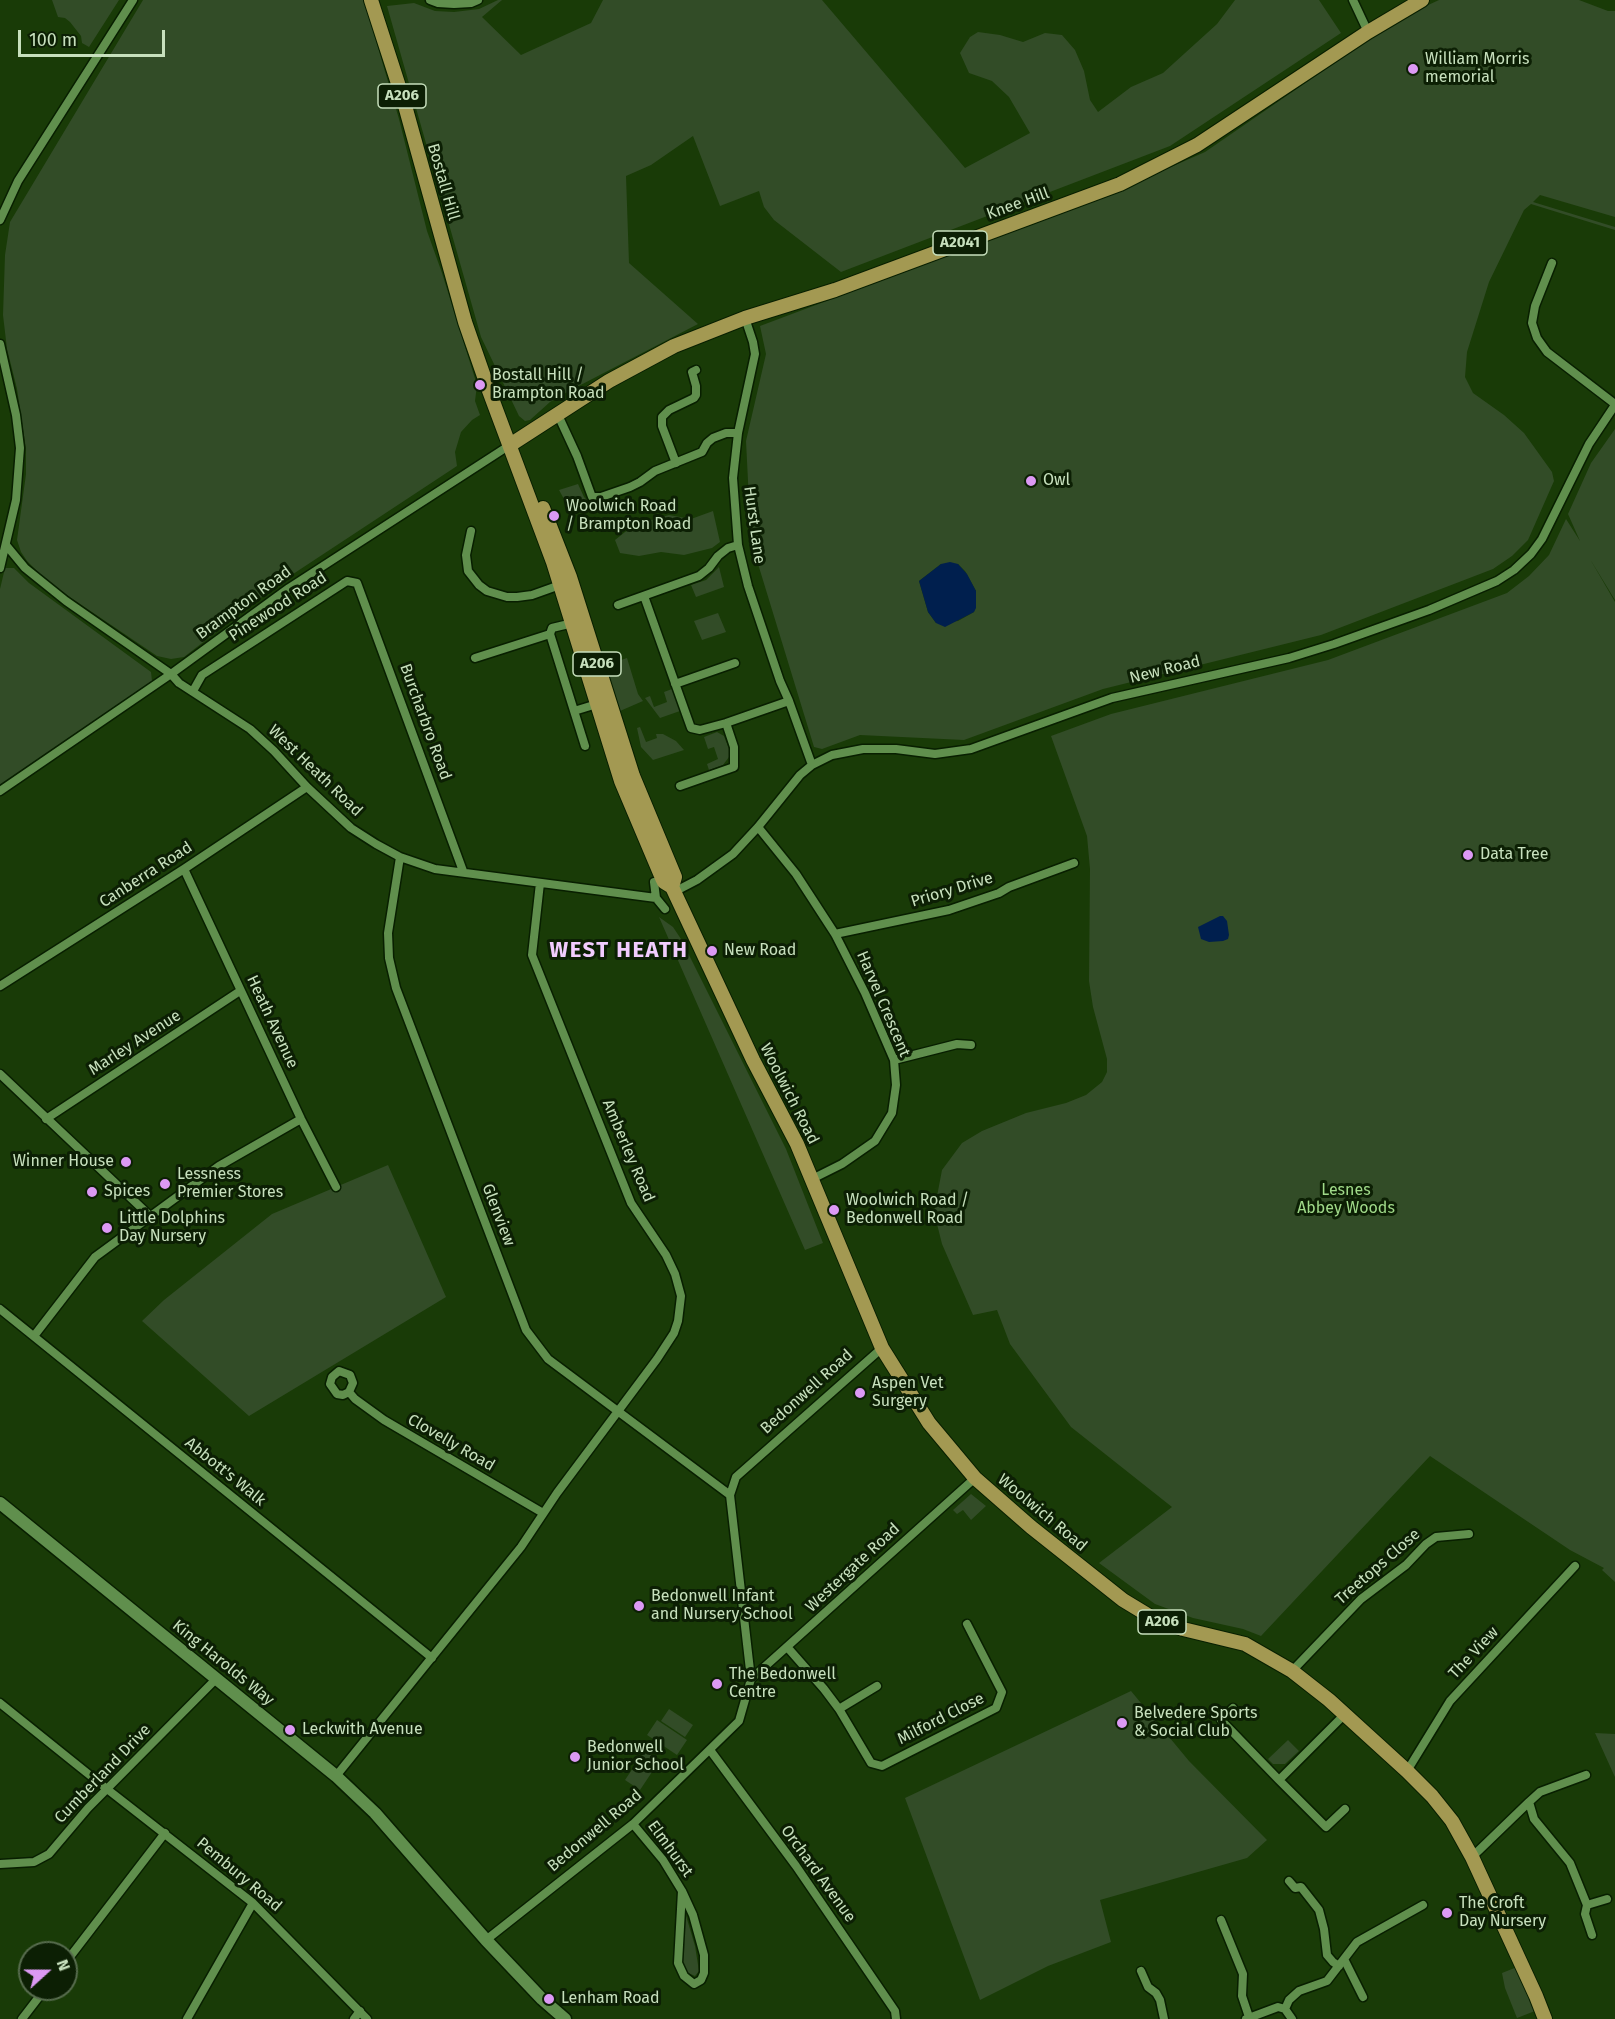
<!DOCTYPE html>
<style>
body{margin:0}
#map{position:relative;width:1615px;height:2019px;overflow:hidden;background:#193b07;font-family:"Fira Sans",sans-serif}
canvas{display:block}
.north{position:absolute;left:18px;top:1941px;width:60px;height:60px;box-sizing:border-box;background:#0c1f04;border:2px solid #576c4e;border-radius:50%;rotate:69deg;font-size:16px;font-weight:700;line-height:24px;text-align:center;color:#c7e0bd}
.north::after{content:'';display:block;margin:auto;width:21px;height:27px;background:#dc99f4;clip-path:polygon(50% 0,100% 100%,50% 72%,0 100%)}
.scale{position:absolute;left:18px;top:30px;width:147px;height:27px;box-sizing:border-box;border:3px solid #c7e0bd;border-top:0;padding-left:8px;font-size:18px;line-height:21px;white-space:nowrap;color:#c7e0bd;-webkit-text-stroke:4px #0c1f04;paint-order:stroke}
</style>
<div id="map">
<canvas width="1615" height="2019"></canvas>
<div class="north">N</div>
<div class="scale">100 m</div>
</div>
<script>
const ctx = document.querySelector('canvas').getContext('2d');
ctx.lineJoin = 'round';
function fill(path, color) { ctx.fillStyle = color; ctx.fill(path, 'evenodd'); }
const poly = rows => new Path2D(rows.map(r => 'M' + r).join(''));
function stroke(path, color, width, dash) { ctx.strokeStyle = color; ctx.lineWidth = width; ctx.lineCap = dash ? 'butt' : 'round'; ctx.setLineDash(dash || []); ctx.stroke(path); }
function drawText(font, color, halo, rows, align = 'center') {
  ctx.font = font + ' "Fira Sans",sans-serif'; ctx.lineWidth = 6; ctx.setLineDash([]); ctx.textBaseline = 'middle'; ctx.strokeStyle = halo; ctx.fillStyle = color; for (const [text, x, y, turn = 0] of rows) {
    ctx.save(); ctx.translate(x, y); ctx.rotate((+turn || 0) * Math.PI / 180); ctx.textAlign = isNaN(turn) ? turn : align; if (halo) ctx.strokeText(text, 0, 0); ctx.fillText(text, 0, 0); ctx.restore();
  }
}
const green = poly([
 [52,0,119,0,89,47,82,43,81,36,70,22,65,18,58,17],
 [143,0,364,0,399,119,427,231,442,273,477,385,475,401,480,415,472,420,461,432,455,452,457,466,284,580,184,657,171,659,157,656,49,583,27,561,21,552,17,540,26,474,26,449,17,389,7,349,3,315,5,255,10,222],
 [498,0,502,0,482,17,521,55,591,23,603,0,822,0,965,168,1030,133,1009,97,992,81,969,73,960,53,970,37,978,32,1000,35,1023,42,1045,33,1062,35,1075,50,1084,71,1090,100,1098,112,1131,87,1163,73,1217,24,1235,0,1319,0,1341,33,1170,146,841,272,774,220,764,207,759,191,720,206,693,136,651,165,626,176,629,263,698,324,571,390,550,402,530,420,525,421,519,416,481,337,387,6,414,3,435,11,454,12,479,9],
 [1439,0,1579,0,1608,11,1615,11,1615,217,1540,195,1533,202,1615,227,1615,230,1531,204,1524,210,1489,282,1467,352,1465,377,1473,393,1504,415,1524,433,1552,472,1554,481,1528,540,1512,556,1493,569,1321,635,1103,689,964,740,860,735,822,749,814,747,751,541,746,441,766,354,760,326,1100,198,1205,152,1388,26,1413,12],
 [941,564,958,564,965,571,976,591,974,612,958,621,936,623,928,612,919,581],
 [1615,429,1615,600,1590,559,1615,602,1615,1582,1602,1570,1604,1568,1570,1550,1430,1456,1261,1636,1243,1629,1193,1618,1155,1604,1099,1563,1172,1507,1071,1427,1010,1344,997,1310,973,1315,942,1244,934,1212,942,1170,962,1143,982,1131,1026,1113,1066,1103,1086,1095,1102,1082,1107,1072,1107,1059,1093,1007,1089,981,1090,869,1087,836,1051,736,1111,714,1328,660,1507,593,1529,576,1549,555,1566,519,1580,541,1568,514,1591,463],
 [578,484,584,497,589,502,571,512,559,490],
 [713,511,720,542,712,548,684,555,661,552,639,556,620,553,615,540,625,532,648,521,669,515,691,519],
 [719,567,724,587,696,597,691,585,706,580],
 [5,568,14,568,29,583,151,672,152,681,0,785,0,589],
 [718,613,726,632,702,640,694,621],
 [627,658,638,694,643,701,620,711,606,665],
 [672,689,680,711,660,718,645,698,650,696,654,707,667,702,664,692],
 [640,727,646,742,657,738,656,734,663,734,676,741,684,750,653,760,641,747,637,728],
 [717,732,724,736,729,749,729,757,723,765,709,770,707,764,718,759,714,747,708,749,704,737],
 [659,917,673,927,681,939,786,1149,823,1243,805,1250],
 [388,1165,446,1297,249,1416,142,1321,164,1300,272,1214],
 [971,1494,986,1506,971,1520,963,1510,957,1514,953,1510],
 [1131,1691,1189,1761,1267,1840,1247,1858,1100,1900,1111,1942,1048,1966,980,2000,905,1798],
 [669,1709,693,1725,685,1737,661,1721],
 [657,1720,687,1740,677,1755,647,1735],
 [1595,1733,1615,1734,1615,1777,1614,1775],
 [1288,1740,1299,1751,1285,1764,1273,1764,1268,1759],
 [645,1750,660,1760,640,1790,625,1780],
 [684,1909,695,1946,699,1971,695,1976,686,1972,681,1959],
 [1517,1967,1535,2011,1517,2018,1505,1988,1502,1973]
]);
const water = poly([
 [950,562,958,564,967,574,976,591,976,608,974,612,945,627,936,623,928,612,919,581,941,564],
 [1220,916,1223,916,1227,921,1229,935,1228,939,1223,941,1209,942,1201,939,1198,927]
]);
const street = poly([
 [430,0,438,3,454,4,471,3,478,0],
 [1353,0,1368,32],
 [0,220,18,181,133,0],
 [1552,263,1535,306,1532,323,1537,338,1547,352,1615,404],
 [745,318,753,342,755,354,738,433,733,478,738,545,748,586,780,681,789,701,812,765],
 [0,344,16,415,20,448,16,500,0,568],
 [558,415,577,456,592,497,601,497,630,487,640,482,655,471,702,452,707,443,713,438,726,433,738,433],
 [676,463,662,426,662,417,669,410,694,398,696,395,696,386,692,372,696,370],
 [471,531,466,555,468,571,479,585,487,591,507,597,517,597,532,595,560,585],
 [6,545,25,568,66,601,171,674,179,683,250,729,274,751,307,787,351,828,376,844,400,857,435,869,656,898],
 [644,596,691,728,700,730,726,723,789,701],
 [618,605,699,576,709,568,718,556,728,548,738,545],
 [550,634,585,746],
 [475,658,550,634,552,628,573,623],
 [675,684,735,663],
 [193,691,202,675,347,581,357,583,463,871],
 [574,711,597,704],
 [680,786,734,767,734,747,726,723],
 [0,791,171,674,289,588,510,445],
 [758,827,796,874,835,934,865,993,894,1060,896,1085,892,1113,875,1141,842,1164,812,1179],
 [400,857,388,933,389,958,396,988,526,1330,548,1359,730,1495],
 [184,869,301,1119,336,1187],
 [654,882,656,898,665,909],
 [674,892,697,880,733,854,758,827,800,775,812,765,832,755,863,749,896,749,935,754,971,749,1112,698,1289,658,1334,644,1429,610,1497,581,1514,570,1531,554,1542,539,1589,444,1615,405],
 [835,934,949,910,999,893,1009,887,1074,863],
 [0,986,184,869,307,787],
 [894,1060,957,1044,971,1045],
 [0,1074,150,1216],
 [46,1119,240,991],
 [0,1309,432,1658],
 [34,1336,95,1257,219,1166,301,1119],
 [349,1392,353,1383,350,1375,339,1371,332,1377,330,1384,337,1394,343,1395,349,1392,355,1399,384,1420,543,1513],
 [788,1648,824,1689,839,1709,871,1763,882,1766,996,1708,1002,1692,967,1624],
 [1292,1671,1361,1599,1406,1565,1426,1544,1436,1537,1469,1534],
 [751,1679,975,1478],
 [0,1703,107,1789,253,1903,367,2019],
 [1233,1708,1221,1720,1279,1780,1345,1714],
 [839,1709,877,1686],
 [710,1750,796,1866,895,2011,896,2019],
 [1407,1771,1450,1701,1575,1566],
 [1586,1775,1540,1792,1529,1802,1534,1819,1570,1863,1587,1905,1585,1914,1592,1935],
 [336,1776,521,1547,557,1493,657,1359,674,1333,678,1321,681,1296,675,1274,666,1255,631,1203,532,955,540,883],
 [1279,1780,1326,1827,1345,1809],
 [633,1824,663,1860,682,1891,678,1963,684,1976,694,1984,701,1980,704,1973,704,1955,693,1915,682,1891],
 [1472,1857,1529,1802],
 [0,1864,34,1862,49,1854,88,1808,216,1679],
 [1289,1881,1295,1888,1301,1887,1319,1910,1324,1929,1327,1955,1333,1962,1339,1966],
 [1587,1905,1607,1899],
 [1221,1920,1243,1974,1242,1996,1249,2017],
 [486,1940,633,1824,739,1721,751,1679,730,1495,736,1477,882,1348],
 [1344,1959,1363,1997],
 [66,1962,165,1833],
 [1141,1971,1148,1987,1156,1993,1160,2000,1164,2019],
 [1285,2009,1289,2000,1299,1991,1327,1981,1357,1942,1423,1905],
 [22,2019,45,1989],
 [187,2019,253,1903],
 [354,2019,360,2011],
 [1246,2019,1278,2007,1285,2009,1292,2019]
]);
const secondary = poly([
 [0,1503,336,1776,375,1813,486,1940,542,1999,565,2019]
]);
const primary = poly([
 [371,0,404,102,465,322,488,388,553,562,621,781,662,878,664,882,672,887,753,1060,797,1144,882,1348,929,1423,975,1478,1031,1527,1123,1600,1156,1620,1183,1629,1245,1644,1292,1671,1329,1700,1407,1771,1432,1796,1452,1821,1472,1857,1536,1996,1545,2019],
 [510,445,609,381,674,346,745,318,835,290,1120,184,1197,145,1368,32,1422,0],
 [543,508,570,577,633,776,675,877,672,887]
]);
const markers = [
 [1413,69,6,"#dc99f4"],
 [480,385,6,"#dc99f4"],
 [1031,481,6,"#dc99f4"],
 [554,516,6,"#dc99f4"],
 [1468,855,6,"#dc99f4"],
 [712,951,6,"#dc99f4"],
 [126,1162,6,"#dc99f4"],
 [165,1184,6,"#dc99f4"],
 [92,1192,6,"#dc99f4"],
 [834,1210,6,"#dc99f4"],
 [107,1228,6,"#dc99f4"],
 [860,1393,6,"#dc99f4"],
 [639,1606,6,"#dc99f4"],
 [717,1684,6,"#dc99f4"],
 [1122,1723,6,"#dc99f4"],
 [290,1730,6,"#dc99f4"],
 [575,1757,6,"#dc99f4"],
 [1447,1913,6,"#dc99f4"],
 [549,1999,6,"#dc99f4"]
];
const shields = [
 [402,96,48],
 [960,243,54],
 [597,664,48],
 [1162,1622,48]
];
const shieldNames = [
 ["A206",402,96],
 ["A2041",960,243],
 ["A206",597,664],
 ["A206",1162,1622]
];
const poiNames = [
 ["William Morris",1425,60],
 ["memorial",1425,78],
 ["Bostall Hill /",492,376],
 ["Brampton Road",492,394],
 ["Owl",1043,481],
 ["Woolwich Road",566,507],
 ["/ Brampton Road",566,525],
 ["Data Tree",1480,855],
 ["New Road",724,951],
 ["Winner House",114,1162,"right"],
 ["Lessness",177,1175],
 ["Premier Stores",177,1193],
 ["Spices",104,1192],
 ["Woolwich Road /",846,1201],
 ["Bedonwell Road",846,1219],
 ["Little Dolphins",119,1219],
 ["Day Nursery",119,1237],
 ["Aspen Vet",872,1384],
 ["Surgery",872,1402],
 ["Bedonwell Infant",651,1597],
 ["and Nursery School",651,1615],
 ["The Bedonwell",729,1675],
 ["Centre",729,1693],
 ["Belvedere Sports",1134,1714],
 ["& Social Club",1134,1732],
 ["Leckwith Avenue",302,1730],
 ["Bedonwell",587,1748],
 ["Junior School",587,1766],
 ["The Croft",1459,1904],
 ["Day Nursery",1459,1922],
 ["Lenham Road",561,1999]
];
const streetNames = [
 ["Bostall Hill",443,182,74],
 ["Knee Hill",1018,204,-20],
 ["Hurst Lane",754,525,82],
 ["Brampton Road",244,603,-36],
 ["Pinewood Road",278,607,-33],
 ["New Road",1165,670,-14],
 ["Burcharbro Road",425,722,70],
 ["West Heath Road",315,771,44],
 ["Canberra Road",146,875,-33],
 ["Priory Drive",952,890,-17],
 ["Harvel Crescent",883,1004,67],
 ["Heath Avenue",272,1022,65],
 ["Marley Avenue",135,1043,-33],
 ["Woolwich Road",789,1094,63],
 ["Amberley Road",628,1151,67],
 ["Glenview",498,1215,69],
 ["Bedonwell Road",807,1392,-42],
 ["Clovelly Road",451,1443,30],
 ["Abbott's Walk",225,1472,39],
 ["Woolwich Road",1042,1513,40],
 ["Treetops Close",1378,1567,-41],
 ["Westergate Road",853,1568,-43],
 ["The View",1474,1653,-47],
 ["King Harolds Way",223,1663,39],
 ["Milford Close",941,1719,-27],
 ["Cumberland Drive",103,1774,-46],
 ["Bedonwell Road",595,1831,-40],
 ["Elmhurst",670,1849,54],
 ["Orchard Avenue",818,1874,54],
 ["Pembury Road",239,1875,40]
];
const parkNames = [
 ["Lesnes",1346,1191],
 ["Abbey Woods",1346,1209]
];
const districtNames = [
 ["WEST HEATH",619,951]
];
fill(green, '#324c27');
fill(water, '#001f4e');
stroke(street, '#081f00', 11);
stroke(secondary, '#081f00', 15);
stroke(primary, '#081f00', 16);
stroke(street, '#608f4d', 8);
stroke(secondary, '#608f4d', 12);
stroke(primary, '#a39952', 14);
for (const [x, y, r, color] of markers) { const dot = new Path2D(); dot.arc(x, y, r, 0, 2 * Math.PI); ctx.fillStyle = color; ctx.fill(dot); stroke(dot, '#0c1f04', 2); }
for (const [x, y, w] of shields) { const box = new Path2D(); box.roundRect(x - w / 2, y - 12, w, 24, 4.5); ctx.fillStyle = '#0c1f04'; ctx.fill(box); stroke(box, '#c7e0bd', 1.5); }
drawText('bold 15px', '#c7e0bd', null, shieldNames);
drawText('16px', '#c7e0bd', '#0c1f04', poiNames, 'left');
drawText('16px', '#c7e0bd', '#0c1f04', streetNames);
drawText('16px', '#a0da89', '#0c1f04', parkNames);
ctx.letterSpacing = '1.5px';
drawText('bold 22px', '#f2ccff', '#0c1f04', districtNames);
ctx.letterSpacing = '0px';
</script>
